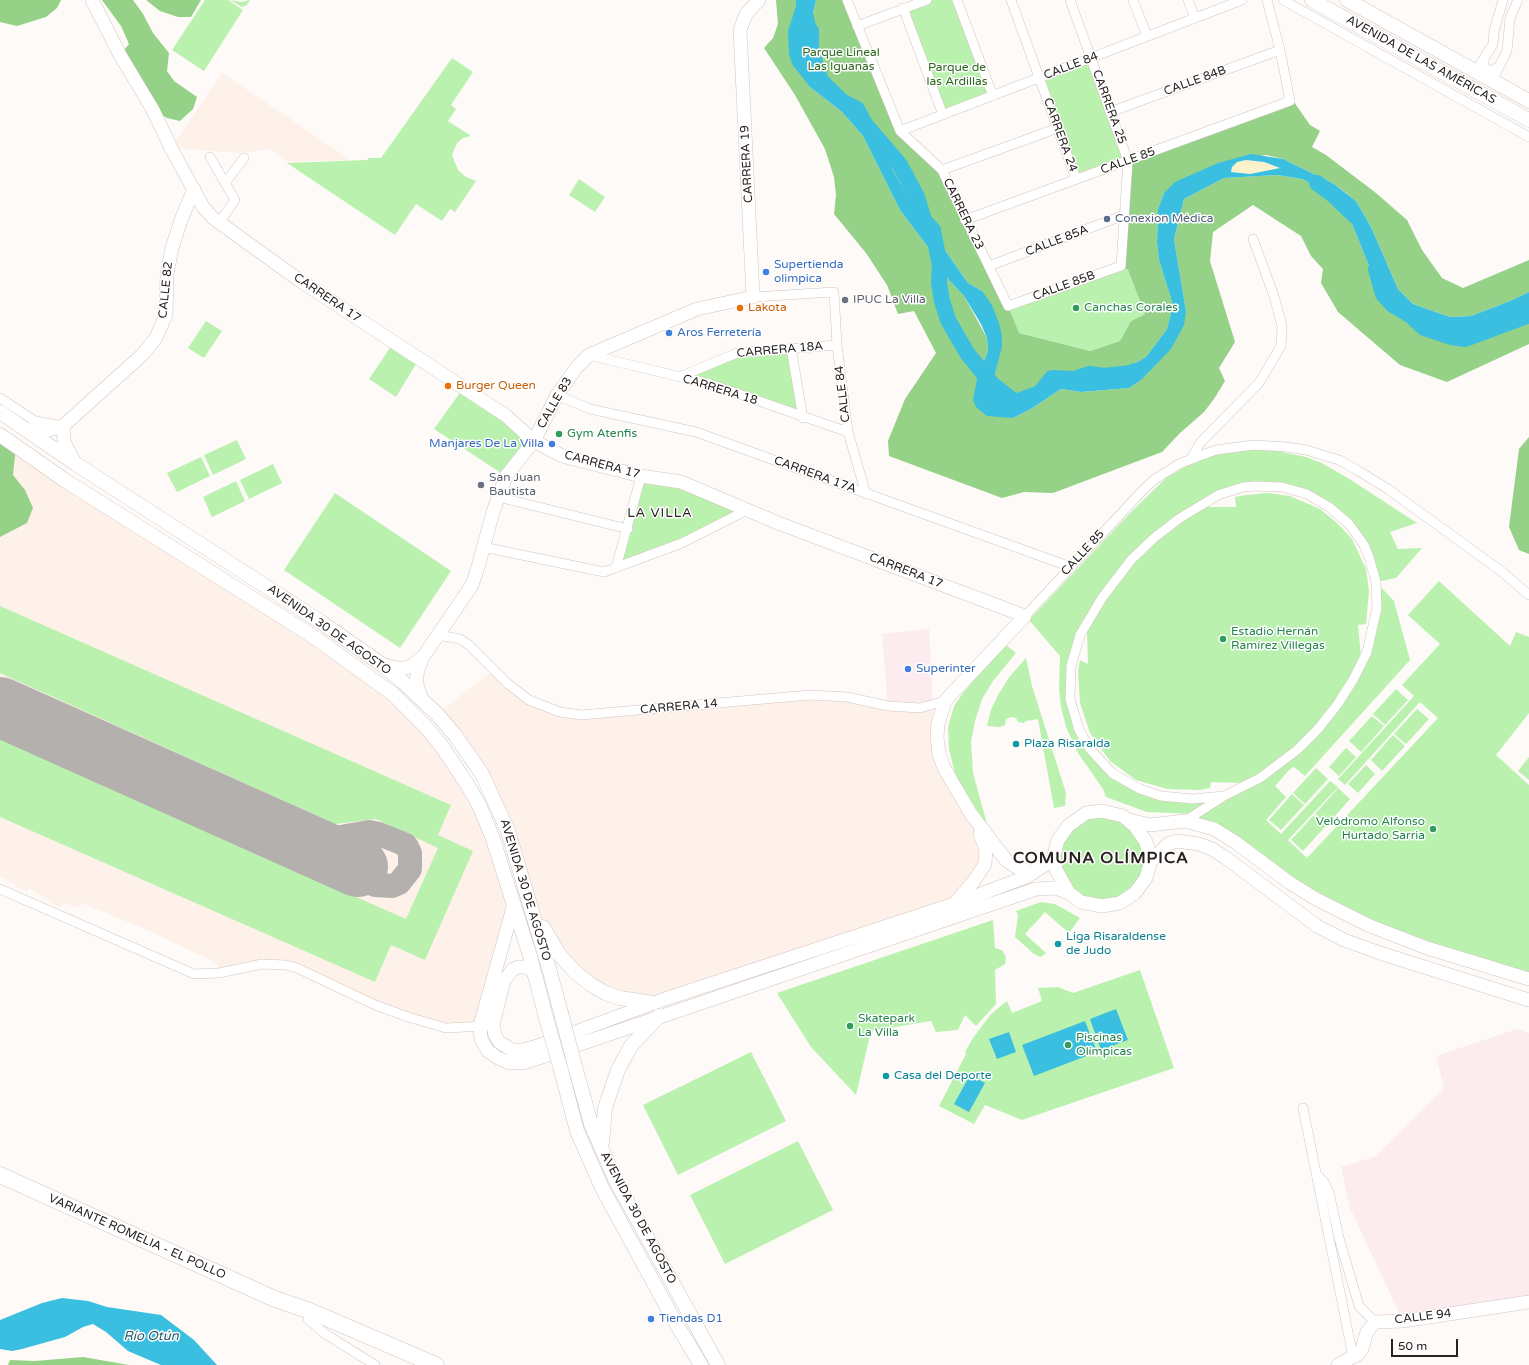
<!DOCTYPE html>
<meta charset="utf-8">
<style>
body{margin:0}
#map{position:relative;width:1529px;height:1365px;overflow:hidden;background:#fdfaf8;font-family:"Varela Round",sans-serif}
canvas{display:block}
.scale{position:absolute;left:1391px;top:1339px;width:67px;height:18px;box-sizing:border-box;border:2px solid #27211f;border-top:0;padding-left:5px;font-size:12px;line-height:14px;white-space:nowrap;color:#27211f;-webkit-text-stroke:3px #fff;paint-order:stroke}
</style>
<div id="map">
<canvas width="1529" height="1365"></canvas>
<div class="scale">50 m</div>
</div>
<script>
const ctx = document.querySelector('canvas').getContext('2d');
ctx.lineJoin = 'round';
function fill(path, color) { ctx.fillStyle = color; ctx.fill(path, 'evenodd'); }
const poly = rows => new Path2D(rows.map(r => 'M' + r).join(''));
function stroke(path, color, width, dash) { ctx.strokeStyle = color; ctx.lineWidth = width; ctx.lineCap = dash ? 'butt' : 'round'; ctx.setLineDash(dash || []); ctx.stroke(path); }
function drawText(font, color, halo, rows, align = 'center') {
  ctx.font = font + ' "Varela Round",sans-serif'; ctx.lineWidth = 3; ctx.setLineDash([]); ctx.textBaseline = 'middle'; ctx.strokeStyle = halo; ctx.fillStyle = color; for (const [text, x, y, turn = 0] of rows) {
    ctx.save(); ctx.translate(x, y); ctx.rotate((+turn || 0) * Math.PI / 180); ctx.textAlign = isNaN(turn) ? turn : align; if (halo) ctx.strokeText(text, 0, 0); ctx.fillText(text, 0, 0); ctx.restore();
  }
}
const commercial = poly([
 [929,629,933,705,888,706,882,634],
 [1517,1029,1529,1033,1529,1302,1403,1321,1350,1208,1341,1167,1374,1157,1444,1089,1436,1056]
]);
const built = poly([
 [222,73,351,160,288,162,270,149,240,153,171,148],
 [0,435,393,694,467,784,514,904,480,1026,446,1028,408,1017,286,965,219,973,217,963,140,927,82,903,78,908,64,903,60,908,29,888,26,892,0,876],
 [494,670,517,691,581,715,810,695,888,706,936,704,937,737,986,849,954,904,653,1003,605,993,548,938,494,798,437,714]
]);
const green = poly([
 [205,0,228,0,243,10,204,71,172,50],
 [230,0,241,2,250,0,247,5,242,7],
 [927,0,957,0,993,96,943,115,903,8],
 [452,58,473,72,451,105,456,109,448,121,471,136,463,138,457,143,452,155,458,170,466,177,476,181,455,212,450,209,442,221,416,204,395,235,287,163,367,160,369,158,381,158],
 [1091,58,1128,161,1076,179,1040,78],
 [877,84,1008,306,1121,266,1128,270,1145,314,1131,321,1120,341,1090,351,1019,333],
 [579,179,605,197,595,212,569,195],
 [206,321,222,331,204,358,188,348],
 [394,342,419,359,396,397,369,379],
 [791,348,803,418,679,377,725,357],
 [464,387,534,441,501,473,434,429],
 [237,440,246,459,213,475,204,455],
 [1253,449,1268,449,1306,457,1322,463,1351,480,1417,523,1390,532,1398,549,1422,548,1396,578,1376,582,1394,601,1410,660,1305,776,1294,767,1290,769,1275,786,1286,797,1266,820,1281,834,1330,781,1338,787,1288,840,1307,858,1438,718,1420,702,1345,785,1338,779,1414,696,1402,685,1440,644,1408,615,1439,581,1510,646,1516,632,1529,637,1529,713,1496,755,1529,785,1529,979,1370,926,1200,824,1194,814,1147,812,1106,797,1103,789,1078,753,1066,727,1061,707,1059,688,1060,656,1029,620,1131,512,1166,478,1188,465,1203,459,1218,454],
 [1243,487,1307,494,1357,534,1376,582,1367,652,1361,657,1358,625,1366,624,1369,591,1366,569,1352,539,1337,523,1320,509,1290,496,1268,493,1246,495,1235,497,1236,507,1204,507],
 [1087,632,1088,664,1080,660,1078,671,1080,703,1090,733,1110,761,1136,780,1167,789,1200,790,1210,788,1211,782,1242,783,1211,798,1140,789,1096,758,1072,709,1076,645],
 [201,457,210,476,177,492,167,473],
 [273,464,282,483,249,499,240,480],
 [641,476,681,482,747,510,616,568],
 [236,481,245,501,212,517,203,497],
 [335,493,451,571,400,648,284,570],
 [0,606,451,805,438,835,473,851,425,960,391,945,375,982,0,817,0,739,406,919,438,848,376,819,335,824,0,673],
 [1005,644,1016,653,993,681,982,699,975,721,971,742,973,773,987,824,978,815,955,774,949,749,948,727,954,706,963,693],
 [1026,658,1032,686,1066,793,1065,806,1054,808,1038,719,1026,721,1024,723,1018,722,1016,718,1011,717,1006,719,1005,725,1000,727,987,726,991,710,998,695,1010,676],
 [1396,689,1408,700,1385,725,1373,714],
 [1417,709,1429,719,1406,744,1394,734],
 [1372,716,1384,726,1361,752,1349,741],
 [1393,735,1405,746,1382,771,1371,760],
 [1346,748,1356,757,1339,776,1329,767],
 [1529,757,1529,780,1518,771],
 [1366,765,1375,774,1358,793,1348,784],
 [1316,768,1328,779,1305,804,1293,793],
 [1338,788,1350,799,1327,825,1315,814],
 [1292,794,1304,805,1281,830,1269,820],
 [1109,812,1146,842,1146,878,1109,906,1065,889,1058,840,1068,826],
 [1314,815,1326,826,1303,851,1291,840],
 [1041,902,1055,904,1080,918,1069,933,1045,912,1025,934,1046,953,1041,957,1034,954,1015,937,1018,915,1016,911],
 [993,920,995,948,1002,950,1006,957,1005,964,995,970,996,1004,976,1026,965,1015,958,1030,936,1032,931,1021,871,1031,856,1095,811,1047,777,993],
 [1140,970,1174,1068,1022,1120,985,1105,974,1124,939,1106,966,1054,965,1052,973,1038,991,1014,1007,1001,1012,1013,1042,1001,1038,988,1058,987,1073,993],
 [751,1052,786,1121,678,1175,643,1105],
 [798,1141,833,1210,725,1264,690,1195]
]);
const forest = poly([
 [0,0,61,0,57,8,46,17,17,26,0,22],
 [102,0,133,0,143,14,153,33,169,53,167,71,174,81,197,97,193,109,180,121,167,118,153,110,120,55,129,44,121,26],
 [146,0,201,0,191,17,178,17,160,11],
 [776,0,798,0,796,5,810,87,842,112,863,136,900,210,934,255,949,280,964,296,987,338,988,351,977,379,1013,418,1031,409,1061,389,1081,392,1129,388,1140,381,1186,311,1174,239,1184,199,1224,178,1278,175,1302,179,1332,194,1347,214,1353,226,1375,281,1404,317,1411,322,1481,333,1511,321,1529,311,1529,344,1447,382,1400,365,1338,312,1321,283,1323,269,1311,256,1301,236,1253,205,1213,232,1210,261,1235,342,1219,368,1225,381,1214,399,1204,412,1180,433,1162,452,1053,493,1024,492,1002,498,889,456,888,441,905,399,936,353,914,311,898,314,887,285,866,253,834,214,836,195,834,177,825,149,795,95,764,48,773,38,778,24],
 [816,0,847,0,900,131,942,170,1008,306,1019,333,1090,351,1120,341,1131,321,1145,314,1128,270,1121,266,1128,161,1294,102,1310,125,1320,131,1312,147,1326,155,1376,193,1407,220,1422,250,1442,278,1463,288,1529,260,1529,292,1510,301,1471,316,1450,317,1413,304,1398,289,1371,227,1356,201,1345,192,1334,184,1283,159,1266,155,1218,163,1164,193,1158,209,1157,243,1159,260,1173,305,1167,329,1146,357,1115,375,1073,379,1043,378,1025,398,1015,402,1005,401,997,396,992,384,994,375,982,291,968,283,911,202,885,156,870,121,857,109,830,91,814,69,809,31],
 [0,435,16,446,13,475,25,490,33,508,27,523,0,537],
 [1529,437,1529,554,1519,550,1509,527,1519,449],
 [83,1357,129,1365,8,1365,10,1360,35,1361]
]);
const sand = poly([
 [1246,160,1264,162,1280,168,1250,174,1231,172,1232,167,1237,162]
]);
const water = poly([
 [798,0,816,0,809,31,814,69,821,81,830,91,857,109,870,121,885,156,911,202,968,283,982,291,992,305,999,323,1002,336,1002,347,992,384,997,396,1005,401,1015,402,1025,398,1043,378,1073,379,1115,375,1146,357,1167,329,1173,305,1159,260,1157,243,1158,209,1164,193,1175,182,1218,163,1251,154,1283,159,1334,184,1356,201,1371,227,1398,289,1413,304,1450,317,1471,316,1510,301,1529,292,1529,311,1511,321,1465,339,1451,337,1424,328,1403,317,1375,281,1353,226,1347,214,1332,194,1302,179,1278,175,1224,178,1184,199,1174,239,1186,311,1184,325,1171,349,1140,381,1129,388,1081,392,1061,389,1031,409,1013,418,987,416,976,407,973,400,977,379,988,351,987,338,981,324,964,296,949,280,934,255,900,210,863,136,842,112,810,87,792,64,789,54,788,31],
 [1246,160,1264,162,1280,168,1250,174,1231,172,1232,167,1237,162],
 [1116,1009,1128,1040,1101,1050,1090,1019],
 [1085,1021,1097,1052,1034,1076,1022,1045],
 [1009,1032,1016,1052,997,1059,989,1039],
 [970,1075,985,1083,969,1112,954,1104],
 [62,1298,88,1301,107,1307,161,1315,194,1340,217,1365,161,1365,128,1351,106,1332,93,1324,83,1327,65,1337,22,1349,12,1351,0,1349,0,1320,42,1303]
]);
const river = poly([
 [804,0,804,10,809,31,811,31,811,51,821,81,843,102,857,109,865,124,900,165,917,197,924,220,933,230,940,266,939,283,942,301,948,320,967,353,992,384,1015,402,1040,393,1052,378,1074,379,1090,374,1104,376,1131,373,1135,371],
 [1317,183,1332,194,1355,216],
 [1376,269,1383,294,1393,305,1410,315,1424,328,1451,337,1465,339,1527,316,1529,312]
]);
const taxiway = poly([
 [307,843,369,832,379,834,406,845,410,853,410,869,399,883,392,886,375,885,367,881,358,867]
]);
const runway = poly([
 [0,707,358,867]
]);
const street = poly([
 [847,0,900,131,942,170,1008,306,1121,266,1128,161,1070,0],
 [957,0,993,96],
 [1011,0,1076,179],
 [1133,0,1147,36],
 [1188,0,1195,18],
 [1283,0,1529,137],
 [903,8,943,115],
 [857,26,927,0],
 [1483,60,1484,67,1489,70,1494,70,1499,66],
 [1476,71,1493,44,1494,31,1503,0],
 [1492,81,1507,51,1510,18,1518,0],
 [1110,112,1280,50],
 [900,131,1242,0],
 [210,157,235,200,219,223],
 [942,170,1058,128],
 [225,183,244,158],
 [965,220,1290,101,1280,50,1267,0],
 [989,266,1124,215],
 [753,297,834,292,837,345,848,432,866,494],
 [791,348,803,418],
 [589,355,710,384,848,432],
 [679,377,737,353,837,345],
 [557,395,590,409,696,432,1071,567],
 [0,398,35,421,58,425],
 [1191,459,1200,443,1259,383,1281,346,1282,326,1274,296,1253,239],
 [498,497,628,529],
 [483,547,604,572,682,543,747,510],
 [616,568,641,476],
 [1025,616,1144,489,1155,479,1179,464,1202,455,1216,450,1253,445,1287,447,1306,450,1339,460,1357,470,1388,489,1501,571,1529,595],
 [438,635,460,639,469,645,507,683,529,700,560,712,581,715,810,695,847,697,888,706,920,708,945,701],
 [1185,821,1224,796,1260,778,1297,750,1318,729,1337,705,1353,680,1367,652,1377,608,1376,582,1369,557,1364,545,1349,524,1329,507,1307,494,1282,487,1256,486,1243,487,1218,495,1180,518,1154,538,1131,560,1102,598,1080,635,1071,666,1070,699,1079,730,1090,749,1112,773,1140,789,1161,796,1193,799,1224,796],
 [0,889,194,974,219,973,262,964,286,965,297,968,375,1005,408,1017,446,1028,486,1026],
 [1303,1108,1353,1357],
 [1316,1174,1324,1182,1329,1192,1339,1238,1359,1306,1375,1322],
 [308,1319,324,1333,375,1365]
]);
const secondary = poly([
 [92,0,120,55,153,110,171,148,203,207,213,218,299,280,505,415,534,441,562,456,641,476,681,482,778,523,1025,616,945,701,938,724,937,737,939,754,944,768,971,814,1006,860,1016,867,1033,873],
 [63,426,64,442,75,463],
 [25,429,41,432,63,426,142,355,156,338,166,315,167,274,172,248,181,220,194,189],
 [381,664,402,669,411,666,423,657],
 [422,700,416,682,418,669,423,657,472,585,478,567,493,512,506,476,534,441,557,395,577,367,589,355,697,309,753,297,740,30,746,14,759,0],
 [1129,820,1150,825,1185,821,1214,829,1235,842,1290,883,1316,899,1370,926,1427,948,1529,979],
 [1151,861,1146,842,1135,826,1123,816,1102,811,1086,813,1068,826,1058,840,1054,855,1056,870,1069,893,1081,902,1102,906,1120,903,1135,893,1146,878,1151,861,1168,844,1177,841,1199,844,1212,849,1226,858,1317,926,1344,940,1383,954,1529,1000],
 [956,902,974,881,985,864,986,849,980,834],
 [514,904,480,1026,481,1039,488,1051,498,1058,510,1063,523,1063,542,1057,1036,889,1055,888,1069,893],
 [535,976,532,970,525,967,518,967,512,970,504,981,493,1025,495,1035,499,1042,512,1050,523,1050,537,1046,665,999,954,904,1026,877,1054,859],
 [1338,1365,1358,1354,1362,1349,1367,1332,1375,1322,1403,1321,1529,1302]
]);
const primary = poly([
 [1312,0,1529,120],
 [1347,0,1529,101],
 [0,412,76,464,321,622,381,664,403,682,437,714,455,735,482,774,508,831,550,972,561,1013],
 [0,435,66,481,311,635,393,694,425,726,441,745,467,784,479,805,492,836,530,956,546,1018],
 [543,927,558,953,574,971,590,984,605,993,620,998,653,1003],
 [575,1066,591,1124,616,1181,718,1365],
 [561,1070,577,1131,602,1188,674,1320,701,1365],
 [602,1143,605,1108,618,1070,631,1046,659,1016]
]);
const highway = poly([
 [0,1175,275,1299,310,1311,436,1365]
]);
const primaryBridge = poly([
 [561,1013,575,1066],
 [546,1018,561,1070]
]);
const markers = [
 [1107,219,4,"#5c6f8a"],
 [766,272,4,"#3f7fe0"],
 [845,300,4,"#6b7280"],
 [740,308,4,"#e8710a"],
 [1076,308,4,"#2e9e5b"],
 [669,333,4,"#3f7fe0"],
 [448,386,4,"#e8710a"],
 [559,434,4,"#2e9e5b"],
 [552,444,4,"#3f7fe0"],
 [481,485,4,"#6b7280"],
 [1223,639,4,"#2e9e5b"],
 [908,669,4,"#3f7fe0"],
 [1016,744,4,"#0f9aa8"],
 [1433,829,4,"#2e9e5b"],
 [1058,944,4,"#0f9aa8"],
 [850,1026,4,"#2e9e5b"],
 [1068,1045,4,"#2e9e5b"],
 [886,1076,4,"#0f9aa8"],
 [651,1319,4,"#3f7fe0"]
];
const parkNames = [
 ["Parque Lineal",841,53],
 ["Las Iguanas",841,67],
 ["Parque de",957,68],
 ["las Ardillas",957,82]
];
const streetNames = [
 ["AVENIDA DE LAS AMÉRICAS",1421,60,29],
 ["CALLE 84",1071,66,-21],
 ["CALLE 84B",1195,81,-20],
 ["CARRERA 25",1109,107,70],
 ["CARRERA 24",1060,135,70],
 ["CALLE 85",1128,161,-20],
 ["CARRERA 19",747,164,-93],
 ["CARRERA 23",963,214,64],
 ["CALLE 85A",1057,241,-21],
 ["CALLE 85B",1064,286,-20],
 ["CALLE 82",166,290,-84],
 ["CARRERA 17",327,298,34],
 ["CARRERA 18A",780,350,-5],
 ["CARRERA 18",720,390,17],
 ["CALLE 84",843,394,-97],
 ["CALLE 83",555,403,-60],
 ["CARRERA 17",602,465,15],
 ["CARRERA 17A",815,475,20],
 ["CALLE 85",1083,553,-47],
 ["CARRERA 17",906,571,21],
 ["AVENIDA 30 DE AGOSTO",329,630,35],
 ["CARRERA 14",679,707,-5],
 ["AVENIDA 30 DE AGOSTO",525,890,73],
 ["AVENIDA 30 DE AGOSTO",638,1218,62],
 ["VARIANTE ROMELIA - EL POLLO",137,1237,24],
 ["CALLE 94",1423,1317,-7]
];
const serviceNames = [
 ["Conexion Médica",1115,219]
];
const shopNames = [
 ["Supertienda",774,265],
 ["olimpica",774,279],
 ["Aros Ferretería",677,333],
 ["Manjares De La Villa",544,444,"right"],
 ["Superinter",916,669],
 ["Tiendas D1",659,1319]
];
const worshipNames = [
 ["IPUC La Villa",853,300],
 ["San Juan",489,478],
 ["Bautista",489,492]
];
const foodNames = [
 ["Lakota",748,308],
 ["Burger Queen",456,386]
];
const leisureNames = [
 ["Canchas Corales",1084,308],
 ["Gym Atenfis",567,434],
 ["Estadio Hernán",1231,632],
 ["Ramírez Villegas",1231,646],
 ["Velódromo Alfonso",1425,822,"right"],
 ["Hurtado Sarria",1425,836,"right"],
 ["Skatepark",858,1019],
 ["La Villa",858,1033],
 ["Piscinas",1076,1038],
 ["Olímpicas",1076,1052]
];
const cultureNames = [
 ["Plaza Risaralda",1024,744],
 ["Liga Risaraldense",1066,937],
 ["de Judo",1066,951],
 ["Casa del Deporte",894,1076]
];
const neighbourhoodNames = [
 ["LA VILLA",660,514]
];
const waterNames = [
 ["Río Otún",151,1337]
];
const districtNames = [
 ["COMUNA OLÍMPICA",1101,859]
];
fill(commercial, '#fcecef');
fill(built, '#fef1ea');
fill(green, '#bbf1ae');
fill(forest, '#95d186');
fill(sand, '#fbf1cb');
fill(water, '#3abfe1');
stroke(river, '#3abfe1', 16);
stroke(taxiway, '#b4b0ae', 24);
stroke(runway, '#b4b0ae', 60);
stroke(street, '#d4c5be', 10);
stroke(secondary, '#d4c5be', 14);
stroke(primary, '#d4c5be', 15);
stroke(highway, '#d4c5be', 17);
stroke(street, '#fff', 9);
stroke(secondary, '#fff', 13);
stroke(primary, '#fff', 14);
stroke(highway, '#fff', 16);
stroke(primaryBridge, '#d4c5be', 15, []);
stroke(primaryBridge, '#fff', 14);
for (const [x, y, r, color] of markers) { const dot = new Path2D(); dot.arc(x, y, r, 0, 2 * Math.PI); ctx.fillStyle = color; ctx.fill(dot); stroke(dot, '#fff', 1.5); }
drawText('12px', '#2e671f', '#fff', parkNames);
drawText('12px', '#27211f', '#fff', streetNames);
drawText('12px', '#4e5e75', '#fff', serviceNames, 'left');
drawText('12px', '#366cbe', '#fff', shopNames, 'left');
drawText('12px', '#5b616d', '#fff', worshipNames, 'left');
drawText('12px', '#c56008', '#fff', foodNames, 'left');
drawText('12px', '#27864d', '#fff', leisureNames, 'left');
drawText('12px', '#0d838f', '#fff', cultureNames, 'left');
ctx.letterSpacing = '1px';
drawText('13px', '#27211f', '#fff', neighbourhoodNames);
ctx.letterSpacing = '0px';
drawText('italic 13px', '#255a69', '#fff', waterNames);
ctx.letterSpacing = '1px';
drawText('bold 16px', '#27211f', '#fff', districtNames);
ctx.letterSpacing = '0px';
</script>
